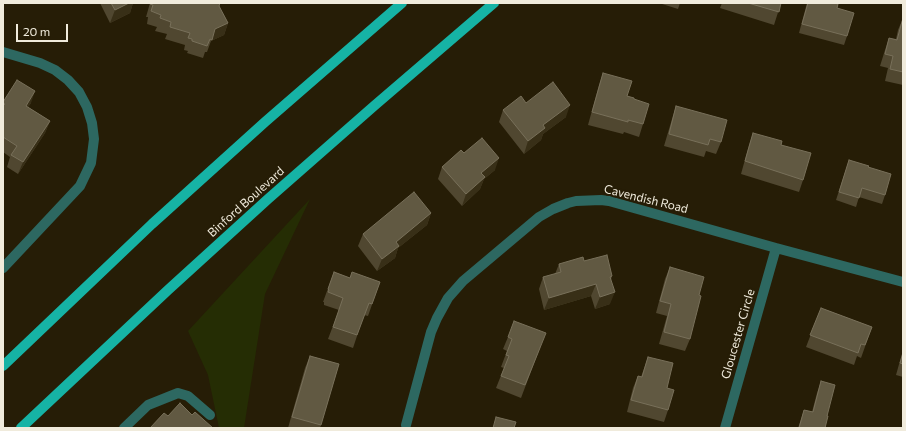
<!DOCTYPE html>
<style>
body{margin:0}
#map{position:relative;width:906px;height:431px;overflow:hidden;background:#261d06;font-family:Commissioner,sans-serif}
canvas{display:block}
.frame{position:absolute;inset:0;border:4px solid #f0ebdc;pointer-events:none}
.scale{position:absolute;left:16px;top:24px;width:52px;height:18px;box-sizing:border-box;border:2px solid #f0ebdc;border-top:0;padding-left:5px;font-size:12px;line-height:14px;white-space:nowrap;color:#f0ebdc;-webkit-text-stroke:3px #261d06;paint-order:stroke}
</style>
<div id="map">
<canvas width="906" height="431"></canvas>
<div class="frame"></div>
<div class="scale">20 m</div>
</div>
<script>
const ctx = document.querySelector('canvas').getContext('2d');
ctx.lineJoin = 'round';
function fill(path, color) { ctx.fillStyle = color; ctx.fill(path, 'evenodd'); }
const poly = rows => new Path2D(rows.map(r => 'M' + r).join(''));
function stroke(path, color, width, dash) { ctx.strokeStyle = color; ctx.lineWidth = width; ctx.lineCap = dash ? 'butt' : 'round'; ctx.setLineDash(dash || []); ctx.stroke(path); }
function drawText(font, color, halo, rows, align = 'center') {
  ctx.font = font + ' Commissioner,sans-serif'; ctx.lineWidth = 4; ctx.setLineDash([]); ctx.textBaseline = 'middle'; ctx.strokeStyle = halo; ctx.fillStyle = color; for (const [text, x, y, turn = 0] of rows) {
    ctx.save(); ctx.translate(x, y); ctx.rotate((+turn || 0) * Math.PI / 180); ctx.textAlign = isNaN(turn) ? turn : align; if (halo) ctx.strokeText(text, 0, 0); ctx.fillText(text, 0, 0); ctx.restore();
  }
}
const green = poly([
 [310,199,265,294,244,428,219,428,208,375,188,331]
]);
const minor = poly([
 [3,52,40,63,55,70,68,80,79,92,87,107,92,123,94,139,91,163,80,186,3,268],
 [406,425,431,332,437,318,448,298,463,281,539,217,553,209,568,203,576,201,601,200,609,201,776,248,903,282],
 [124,428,148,405,178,393,188,396,210,415],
 [725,428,776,248]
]);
const major = poly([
 [3,366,152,224,265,122,402,3],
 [21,428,168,290,268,199,374,106,494,3]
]);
const wall = poly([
 [100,3,133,3,130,13,110,23],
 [150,3,220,3,219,6,228,23,224,35,211,41,207,52,205,52,203,58,187,53,188,51,184,50,185,45,165,39,167,34,155,31,157,27,147,24,148,17,146,17],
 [659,3,680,3,678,9],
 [722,3,781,3,774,25,720,8],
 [807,3,834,3,847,36,844,45,799,33],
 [903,18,903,85,885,81,888,68,880,66,885,50,889,38,896,39,898,30],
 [603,73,627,96,634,99,643,124,639,137,624,132,623,134,588,125,599,85],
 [3,102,31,103,28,107,50,121,45,133,18,174,7,167,10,157,3,152],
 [526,103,566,117,543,134,541,140,524,154,499,122,503,110],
 [676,106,721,142,716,154,706,151,704,157,664,146,672,119],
 [753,133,781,145,803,180,799,192,741,174,749,145],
 [464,153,495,170,484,179,480,189,462,206,438,179,442,167],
 [849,160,868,167,885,195,882,204,859,197,856,207,836,200],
 [431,213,427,225,398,248,395,258,377,271,358,246,363,234],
 [584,261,612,276,611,280,610,304,595,309,591,296,544,310,539,289,543,277,555,274,559,264],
 [670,267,699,295,690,339,685,351,659,344,667,316,656,313,665,279],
 [334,272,350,278,380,282,368,316,364,315,353,348,328,339,339,310,324,305,324,302,323,302],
 [821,308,872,327,861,358,857,356,854,365,806,347],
 [508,337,541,345,521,398,496,388,504,368,501,367,507,351,503,349],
 [903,350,903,377,896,375],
 [310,356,339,364,320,428,288,428,305,368],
 [648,357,667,388,668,410,664,422,627,412,633,388,638,376,641,377],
 [821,381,827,416,825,428,798,428,804,410,812,412,817,393]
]);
const shadedWall = poly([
 [129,3,133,3,130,13,110,23,115,10],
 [228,23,224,35,211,41,215,29],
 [35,91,31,103,21,118,26,106],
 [570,105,566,117,543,134,541,140,524,154,528,141,543,125],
 [50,121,45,133,18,174,23,162],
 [499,158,495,170,484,179,480,189,462,206,466,194,481,173],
 [431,213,427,225,398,248,395,258,377,271,382,259,396,242],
 [596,284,591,296,544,310,549,298],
 [615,292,610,304,595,309,600,297]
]);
const building = poly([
 [111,3,129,3,115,10,111,3],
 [151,3,220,3,219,6,228,23,215,29,212,40,210,39,207,46,192,41,192,39,188,38,190,33,170,27,171,22,160,18,161,15,151,11,153,5,150,4,151,3],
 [748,3,781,3,779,12,748,3],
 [808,3,834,3,838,4,837,8,854,13,847,36,802,24,808,3],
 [903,18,903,72,890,69,893,56,885,54,889,38,897,40,903,18],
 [603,73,632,81,627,96,634,98,634,99,649,104,643,124,628,120,628,122,592,112,603,73],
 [17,80,35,91,26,106,50,121,23,162,11,155,17,146,3,137,3,106,5,104,3,103,3,102,17,80],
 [553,82,570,105,543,125,545,128,528,141,503,110,521,96,526,103,553,82],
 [676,106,727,120,721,142,710,139,708,145,669,134,676,106],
 [753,133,782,141,781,145,811,153,803,180,745,161,753,133],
 [482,138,499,158,481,173,485,177,466,194,442,167,461,150,464,153,482,138],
 [849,160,869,166,868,167,891,174,885,195,862,188,859,198,839,192,849,160],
 [414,192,431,213,396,242,399,246,382,259,363,234,414,192],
 [607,255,612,276,610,277,615,292,600,297,596,284,549,298,543,277,561,272,559,264,583,257,584,261,607,255],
 [670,267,704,277,699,295,701,296,690,339,664,332,671,304,660,301,670,267],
 [334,272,350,278,352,272,380,282,372,304,369,303,357,335,333,327,343,298,328,292,329,290,328,289,334,272],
 [821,308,872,327,865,345,861,344,858,353,810,335,821,308],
 [514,321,546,333,525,385,501,376,509,356,506,355,512,339,508,337,514,321],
 [903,353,903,364,900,363,903,353],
 [310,356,339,364,321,425,292,417,310,356],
 [648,357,673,363,667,388,674,390,668,410,631,400,638,376,642,377,648,357],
 [821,381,835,385,827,416,828,416,825,428,799,428,804,410,813,412,821,381],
 [180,403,192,415,195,412,213,428,150,428,164,413,168,416,180,403],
 [496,417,516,422,514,428,493,428,496,417]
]);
const streetNames = [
 ["Cavendish Road",646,199,14],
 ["Binford Boulevard",246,202,-42],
 ["Gloucester Circle",738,334,-74]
];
fill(green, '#252d04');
stroke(minor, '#2d6861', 10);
stroke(major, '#16b3a5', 10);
fill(wall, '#504730');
fill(shadedWall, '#382f17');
fill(building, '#615942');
stroke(building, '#78705a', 1);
drawText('12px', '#f0ebdc', '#261d06', streetNames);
</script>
